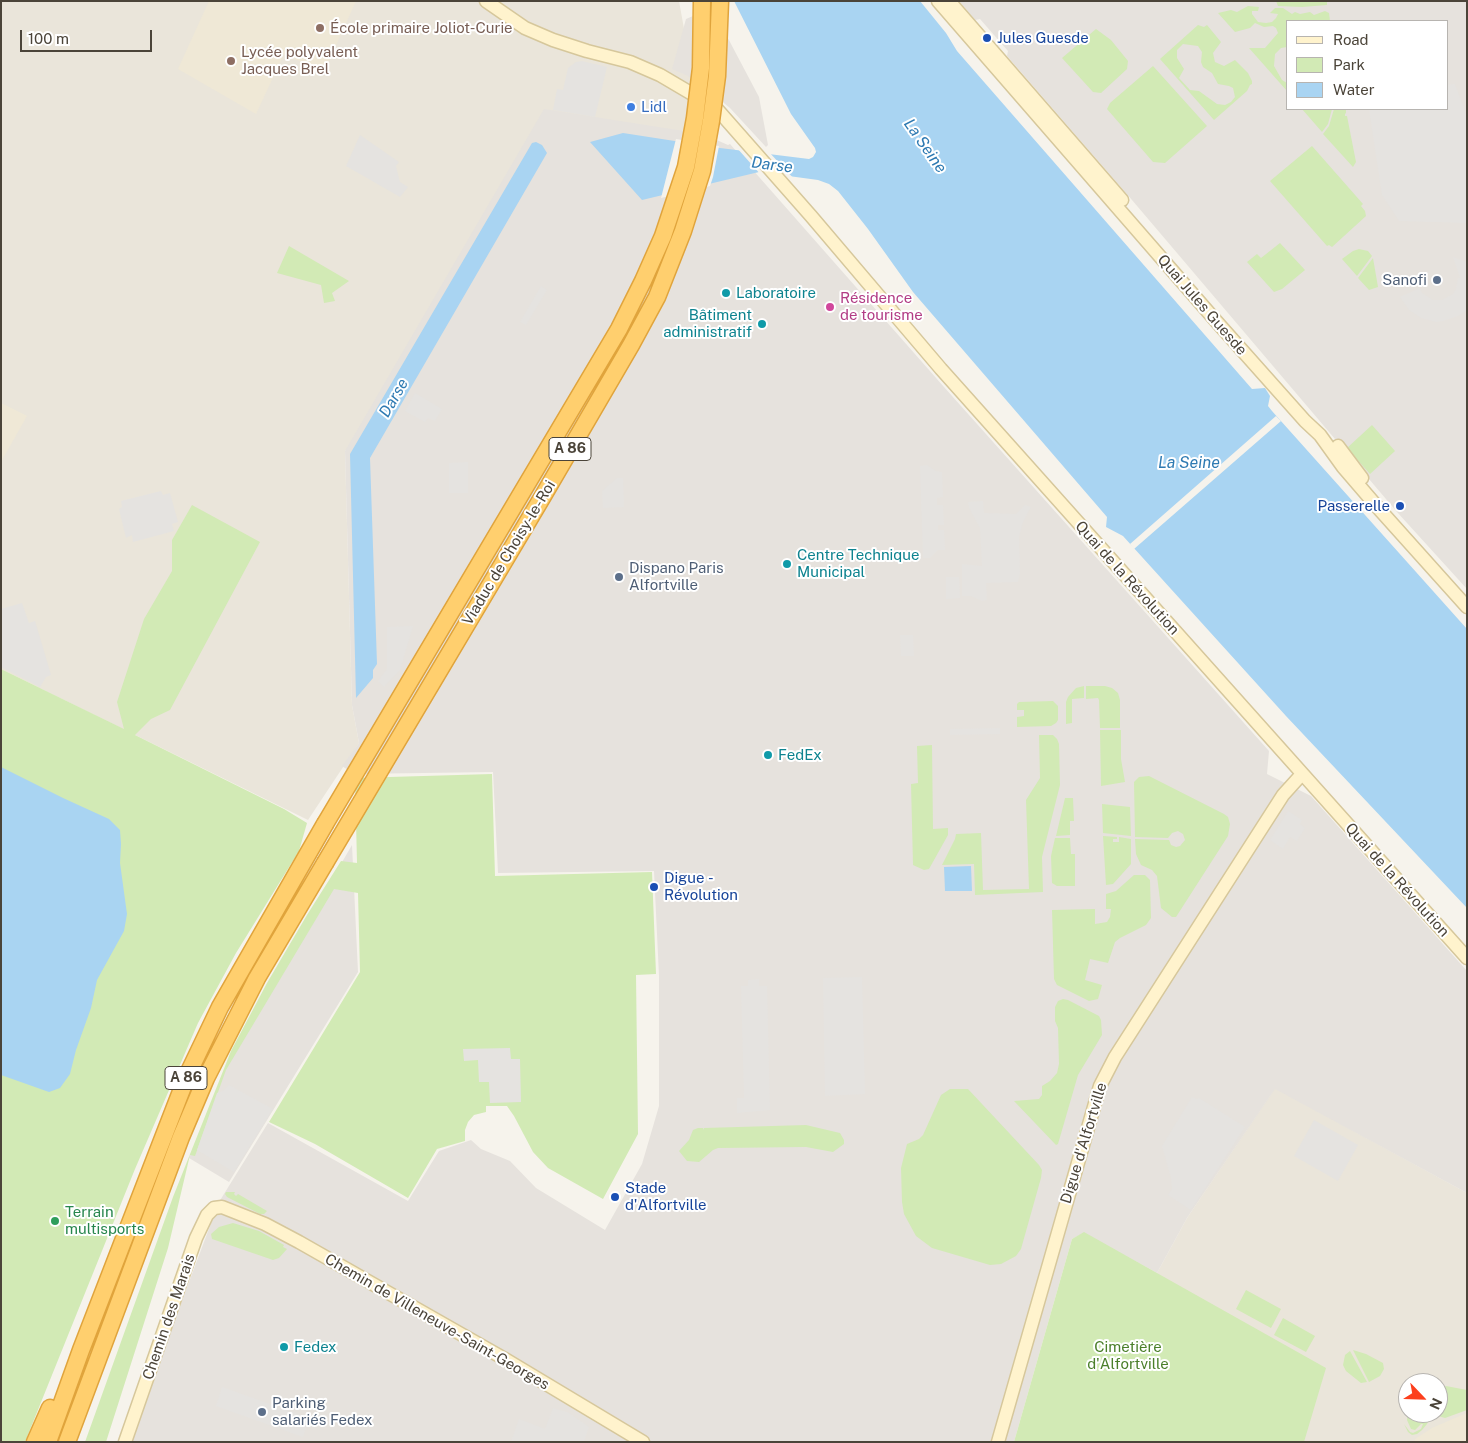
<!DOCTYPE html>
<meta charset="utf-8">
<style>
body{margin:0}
#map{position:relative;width:1468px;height:1443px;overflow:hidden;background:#f6f3ec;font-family:"Public Sans",sans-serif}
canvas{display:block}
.frame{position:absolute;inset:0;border:2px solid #4b4439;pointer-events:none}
.legend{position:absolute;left:1286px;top:20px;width:162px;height:90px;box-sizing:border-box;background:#fff;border:1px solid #b7b4b0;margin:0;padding:6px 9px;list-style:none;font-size:15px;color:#4b4439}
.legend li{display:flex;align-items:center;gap:10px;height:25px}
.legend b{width:25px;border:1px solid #b7b4b0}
.north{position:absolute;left:1398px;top:1373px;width:50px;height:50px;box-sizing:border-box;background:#fff;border:1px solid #b7b4b0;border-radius:50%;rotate:114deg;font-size:14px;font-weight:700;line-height:20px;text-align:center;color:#4b4439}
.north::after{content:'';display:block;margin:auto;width:18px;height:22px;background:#fc3f1d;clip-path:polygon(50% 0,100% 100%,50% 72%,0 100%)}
.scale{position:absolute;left:20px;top:30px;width:132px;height:22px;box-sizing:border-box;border:2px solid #4b4439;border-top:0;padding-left:6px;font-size:15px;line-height:18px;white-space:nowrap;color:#4b4439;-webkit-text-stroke:4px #fff;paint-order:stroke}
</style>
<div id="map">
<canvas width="1468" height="1443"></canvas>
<div class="frame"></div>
<ul class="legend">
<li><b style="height:6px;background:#fff3cd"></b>Road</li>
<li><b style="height:14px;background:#d2eab5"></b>Park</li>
<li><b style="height:14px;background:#a9d4f2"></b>Water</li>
</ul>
<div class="north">N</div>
<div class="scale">100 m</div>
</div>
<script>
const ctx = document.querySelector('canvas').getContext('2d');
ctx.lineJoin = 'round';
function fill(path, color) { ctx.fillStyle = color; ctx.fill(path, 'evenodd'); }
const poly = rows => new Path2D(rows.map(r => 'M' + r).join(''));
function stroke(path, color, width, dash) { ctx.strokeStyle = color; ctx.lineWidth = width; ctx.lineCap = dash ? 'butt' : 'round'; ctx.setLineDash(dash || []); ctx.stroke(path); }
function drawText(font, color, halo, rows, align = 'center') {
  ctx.font = font + ' "Public Sans",sans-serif'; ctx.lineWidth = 4; ctx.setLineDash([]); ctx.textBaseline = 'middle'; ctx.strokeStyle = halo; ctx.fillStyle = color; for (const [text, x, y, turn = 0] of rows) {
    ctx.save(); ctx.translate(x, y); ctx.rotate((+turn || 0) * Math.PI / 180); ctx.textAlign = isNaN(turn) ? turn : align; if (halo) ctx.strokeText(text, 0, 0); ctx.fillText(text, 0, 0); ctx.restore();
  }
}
const residential = poly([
 [1,1,679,1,703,134,345,451,352,705,359,743,308,820,1,669],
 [1275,1088,1467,1193,1467,1442,1014,1442,1084,1232,1157,1273,1187,1218],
 [1408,1383,1438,1383,1438,1413,1408,1413]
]);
const industrial = poly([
 [959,1,1467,1,1467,589,1397,512,1132,200,1007,56,1008,51,980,19,975,20],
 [1287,21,1447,21,1447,109,1287,109],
 [712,8,759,97,768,145,766,147,730,108,708,90,688,76,672,69,686,19],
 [544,109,703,134,728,145,730,144,944,387,1269,751,1267,774,1311,796,1467,971,1467,1193,1275,1089,1187,1218,1157,1273,1084,1233,1072,1239,1014,1442,129,1442,219,1202,268,1123,408,1201,439,1151,471,1140,481,1149,510,1161,536,1188,605,1230,642,1164,659,1106,659,976,654,871,498,873,493,772,354,774,342,766,359,743,352,705,345,451],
 [352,845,358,972,229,1182,189,1158,232,1051]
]);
const education = poly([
 [209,1,356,1,324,72,284,54,256,114,178,69],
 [1,403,27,416,1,462],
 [1467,1413,1467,1442,1414,1442,1415,1439,1432,1428]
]);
const green = poly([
 [1276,1,1327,1,1327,5,1302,7,1278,6],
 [1248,6,1259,7,1258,11,1252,11,1252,14,1258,22,1266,23,1272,22,1276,18,1278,14,1270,13,1275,8,1283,8,1292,14,1295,12,1300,14,1310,12,1314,15,1325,11,1329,13,1330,21,1287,21,1287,47,1281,48,1275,54,1274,66,1282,80,1287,83,1287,91,1249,48,1265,48,1278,33,1276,28,1273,26,1264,27,1255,23,1250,28,1235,32,1218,13,1231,10,1237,12],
 [1198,25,1204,27,1207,25,1221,42,1213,53,1215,62,1224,66,1235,60,1248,73,1252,81,1252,84,1250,85,1247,91,1214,120,1160,59],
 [1183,44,1198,46,1202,52,1201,62,1203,67,1212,73,1218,84,1229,86,1233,88,1235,97,1231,102,1225,105,1217,104,1199,91,1190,90,1179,78,1184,69,1177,58,1177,50],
 [1096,29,1111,40,1128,61,1127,69,1101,93,1093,92,1062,58],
 [1153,66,1207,126,1165,163,1153,162,1107,109,1110,103],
 [1302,109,1332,109,1328,124,1322,132],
 [1334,109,1346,109,1346,113,1345,114,1345,116,1347,116,1356,162,1353,167,1323,134,1329,126],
 [1312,146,1363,204,1361,206,1365,211,1366,216,1332,247,1329,245,1327,246,1270,181],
 [1280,243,1305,270,1282,289,1274,292,1247,262,1257,254,1261,258],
 [289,246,349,281,332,293,335,301,324,303,321,285,277,273],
 [1359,249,1368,251,1372,256,1357,276,1342,259,1353,251],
 [1373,258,1378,287,1369,290,1358,278],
 [1372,425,1395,451,1370,474,1347,448],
 [192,505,260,542,170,710,151,719,135,735,284,809,307,823,299,851,236,953,198,1023,135,1169,25,1442,1,1442,1,669,124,729,117,702,144,619,172,571,172,540],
 [1084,686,1084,698,1072,699,1072,723,1066,724,1066,702,1068,697,1076,688],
 [1086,686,1105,686,1112,688,1118,693,1120,700,1120,728,1100,728,1099,700,1098,698,1086,699],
 [1053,701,1058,706,1058,720,1056,723,1051,726,1017,727,1017,717,1024,716,1024,710,1017,710,1017,704,1019,702],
 [1100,730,1121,730,1121,759,1125,782,1101,786],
 [1039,735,1053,735,1057,739,1059,744,1060,785,1042,857,1043,892,975,895,974,864,942,865,955,839,956,834,981,833,983,890,1029,889,1026,800,1040,778],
 [932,745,933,829,948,828,948,835,929,869,924,870,913,865,911,784,918,783,917,746],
 [492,774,495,876,652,872,656,974,636,975,638,1134,603,1199,548,1168,533,1152,514,1116,507,1106,486,1106,486,1112,474,1115,468,1122,465,1130,465,1141,437,1149,408,1198,315,1144,269,1122,360,972,358,893,334,889,226,1070,195,1156,190,1155,168,1248,106,1442,85,1442,173,1197,231,1051,267,983,307,915,341,861,357,863,355,778],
 [1149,776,1224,814,1228,817,1230,824,1228,836,1176,917,1172,917,1161,908,1157,876,1152,870,1141,865,1136,854,1135,839,1169,840,1171,845,1176,847,1180,846,1185,840,1183,834,1178,831,1172,833,1168,838,1135,837,1134,782,1139,777],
 [1065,798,1073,798,1074,821,1070,821,1070,835,1056,836],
 [1102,804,1130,807,1131,836,1103,833],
 [1103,836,1117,837,1117,839,1113,839,1113,842,1119,842,1119,837,1131,839,1131,864,1113,884,1106,885],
 [1055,838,1070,838,1071,854,1075,854,1075,886,1057,886,1052,883,1051,856],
 [1134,875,1145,875,1150,880,1151,918,1146,925,1120,938,1115,942,1108,963,1090,959,1085,980,1102,985,1098,999,1089,1001,1057,985,1054,979,1052,910,1095,909,1095,924,1107,922,1110,917,1111,909,1106,909,1106,894,1116,891],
 [1063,999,1068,1000,1099,1016,1101,1020,1102,1035,1078,1075,1058,1144,1056,1145,1014,1101,1039,1099,1042,1095,1042,1086,1050,1081,1057,1073,1059,1064,1058,1028,1055,1021,1055,1007,1058,1001],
 [950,1089,968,1089,1039,1165,1042,1170,1041,1178,1021,1249,1016,1256,1001,1264,990,1265,932,1248,916,1236,904,1214,902,1202,901,1168,907,1144,919,1139,923,1135,941,1095],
 [806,1125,840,1133,844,1140,844,1144,833,1152,806,1147,718,1148,713,1150,699,1162,687,1161,679,1151,689,1140,693,1130,698,1128,703,1128,704,1130,704,1128],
 [226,1192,235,1192,234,1194,236,1196,238,1194,267,1211,264,1214,260,1214,227,1197,225,1194],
 [233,1223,259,1231,284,1245,283,1247,287,1249,279,1258,273,1260,212,1239,211,1234,219,1227],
 [1084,1232,1326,1368,1304,1442,1014,1442,1072,1239],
 [1246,1290,1281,1309,1271,1328,1236,1309],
 [1283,1318,1315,1336,1306,1352,1274,1335],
 [1353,1350,1366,1354,1383,1363,1384,1369,1380,1376,1369,1382],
 [1350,1351,1367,1382,1361,1383,1346,1371,1343,1365,1345,1355],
 [1446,1386,1467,1390,1467,1410,1445,1418,1438,1416,1438,1393,1440,1390],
 [1408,1413,1432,1413,1427,1424,1422,1430,1417,1434,1412,1435,1408,1432,1404,1424,1410,1432,1413,1433,1421,1429,1423,1424,1421,1424,1415,1430,1411,1429,1407,1420]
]);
const parking = poly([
 [582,61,607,67,595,117,553,110,557,89,563,90,568,68,576,62],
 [1455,84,1467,116,1467,223,1399,221,1382,195,1369,109,1447,109,1447,85],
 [360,135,399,162,396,166,400,182,408,187,400,197,346,166],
 [1453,257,1467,262,1467,310,1458,316,1443,321,1436,322,1421,318,1409,310,1400,297,1420,288,1422,293,1433,300,1442,300,1453,294,1456,289,1458,278,1460,278],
 [541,286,547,290,526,325,520,322],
 [415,393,442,409,435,421,428,418,425,422,405,411],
 [468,462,468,493,449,493,449,463],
 [927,465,936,471,942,472,943,497,937,498,937,505,943,505,944,525,938,525,938,530,944,530,945,550,938,550,930,558,923,558,920,466],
 [617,478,623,478,624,507,603,508,602,491],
 [161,491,163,495,170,493,178,522,172,524,174,531,133,542,132,535,126,538,119,509,122,507,121,501],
 [983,501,984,513,1016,514,1025,505,1031,507,1023,522,1019,537,1020,574,1018,582,986,583,987,600,982,601,971,596,962,596,962,564,982,566,980,528,969,508,968,502],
 [946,577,959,577,960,598,946,599],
 [22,603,29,623,35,621,51,675,46,677,40,687,1,667,1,609],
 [413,626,400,670,384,687,378,681,387,669,387,627],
 [900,635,913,635,914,656,901,656],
 [1000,728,1000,734,950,735,950,729],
 [1288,811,1302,820,1300,824,1305,828,1297,841,1290,837,1283,849,1270,840],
 [862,977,865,1094,825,1096,823,978],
 [759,979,759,986,767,986,770,1110,737,1113,737,1098,744,1098,741,986,748,986,748,980],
 [510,1048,511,1059,520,1059,521,1102,490,1103,489,1082,479,1082,478,1060,464,1061,463,1049],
 [229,1085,273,1109,234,1172,197,1150,217,1093,223,1091],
 [1192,1097,1197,1099,1199,1098,1245,1127,1191,1210,1168,1195,1172,1189,1171,1178,1162,1146],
 [1314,1120,1358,1145,1338,1181,1294,1156],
 [222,1387,309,1418,303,1437,216,1406],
 [553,1408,569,1413,589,1427,584,1442,511,1442,519,1419,545,1429]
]);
const water = poly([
 [734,1,920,1,946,33,957,51,1252,389,1265,388,1270,396,1268,406,1272,411,1467,629,1467,908,1286,716,1123,536,1106,527,1107,517,913,292,868,229,838,191,829,184,818,180,759,172,642,200,590,142,623,133,720,148,809,159,813,157,816,152,815,148,791,114],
 [536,142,542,145,547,153,370,458,377,664,373,670,373,678,356,698,350,454,532,143],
 [1,767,63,798,109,819,120,830,121,844,120,863,127,914,124,931,97,980,91,1008,76,1050,70,1074,60,1088,49,1092,1,1075],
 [971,866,972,891,945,891,944,867]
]);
const pier = poly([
 [676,139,719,146,713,177,710,186,661,198],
 [737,148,769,152,795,180,761,175],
 [1276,416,1281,421,1134,549,1130,544]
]);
const secondary = poly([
 [486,1,525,28,553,40,587,51,630,62,660,75,716,108,811,216,941,369,1467,958],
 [938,1,1216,321,1305,421,1320,435,1343,467,1380,510,1467,607],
 [949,1,1122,200],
 [1338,446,1362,478],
 [125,1442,196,1238,207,1215,214,1208,222,1207,265,1224,299,1242,503,1358,643,1442],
 [998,1442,1100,1086,1115,1057,1283,795,1302,774]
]);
const highway = poly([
 [35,1442,50,1408],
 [48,1442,81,1350,187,1076,220,1007,325,824],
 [67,1442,181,1137,206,1078,257,978,325,863]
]);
const highwayBridge = poly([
 [325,824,619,329,643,281,663,236,686,167,695,118,701,68,702,1],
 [325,863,543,496,631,345,657,297,683,231,702,171,711,121,717,76,720,1]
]);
const markers = [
 [320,28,5,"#8d6e63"],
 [987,38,5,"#1a4fb4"],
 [231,61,5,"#8d6e63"],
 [631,107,5,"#3f7fe0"],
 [1437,280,5,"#5c6f8a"],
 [726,293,5,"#0f9aa8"],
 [830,307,5,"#d1479c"],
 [762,324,5,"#0f9aa8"],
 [1400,506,5,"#1a4fb4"],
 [787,564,5,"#0f9aa8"],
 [619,577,5,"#5c6f8a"],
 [768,755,5,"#0f9aa8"],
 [654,887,5,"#1a4fb4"],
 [615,1197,5,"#1a4fb4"],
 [55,1221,5,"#2e9e5b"],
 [284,1347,5,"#0f9aa8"],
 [262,1412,5,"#5c6f8a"]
];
const shields = [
 [570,449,42],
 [186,1078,42]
];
const shieldNames = [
 ["A 86",570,449],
 ["A 86",186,1078]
];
const educationNames = [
 ["École primaire Joliot-Curie",330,28],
 ["Lycée polyvalent",241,52],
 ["Jacques Brel",241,69]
];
const transitNames = [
 ["Jules Guesde",997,38],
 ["Passerelle",1390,506,"right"],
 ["Digue -",664,878],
 ["Révolution",664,895],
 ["Stade",625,1188],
 ["d'Alfortville",625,1205]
];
const shopNames = [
 ["Lidl",641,107]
];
const serviceNames = [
 ["Sanofi",1427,280,"right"],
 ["Dispano Paris",629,568],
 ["Alfortville",629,585],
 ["Parking",272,1403],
 ["salariés Fedex",272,1420]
];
const cultureNames = [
 ["Laboratoire",736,293],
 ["Bâtiment",752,315,"right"],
 ["administratif",752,332,"right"],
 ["Centre Technique",797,555],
 ["Municipal",797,572],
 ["FedEx",778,755],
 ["Fedex",294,1347]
];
const hotelNames = [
 ["Résidence",840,298],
 ["de tourisme",840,315]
];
const streetNames = [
 ["Quai Jules Guesde",1202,305,49],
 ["Viaduc de Choisy-le-Roi",509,553,-59],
 ["Quai de la Révolution",1127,578,48],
 ["Quai de la Révolution",1397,880,48],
 ["Digue d'Alfortville",1084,1143,-73],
 ["Chemin des Marais",169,1317,-71],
 ["Chemin de Villeneuve-Saint-Georges",437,1322,30]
];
const leisureNames = [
 ["Terrain",65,1212],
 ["multisports",65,1229]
];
const parkNames = [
 ["Cimetière",1128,1347],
 ["d'Alfortville",1128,1364]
];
const waterNames = [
 ["La Seine",925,146,55],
 ["Darse",772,165,7],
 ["Darse",394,398,-60],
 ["La Seine",1189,463]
];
fill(residential, '#eae5da');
fill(industrial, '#e6e2dd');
fill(education, '#efe8d6');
fill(green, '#d2eab5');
fill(parking, '#e5e3e0');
fill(water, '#a9d4f2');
fill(pier, '#f6f3ec');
stroke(secondary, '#d6c79b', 15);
stroke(highway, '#e0a43c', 19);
stroke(secondary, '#fff3cd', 12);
stroke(highway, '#ffcf6e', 16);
stroke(highwayBridge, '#e0a43c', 19, []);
stroke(highwayBridge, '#ffcf6e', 16);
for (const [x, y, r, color] of markers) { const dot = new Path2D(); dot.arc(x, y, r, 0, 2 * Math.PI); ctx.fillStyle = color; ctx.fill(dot); stroke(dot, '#fff', 2); }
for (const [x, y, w] of shields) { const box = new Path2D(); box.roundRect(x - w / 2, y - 11.5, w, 23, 4); ctx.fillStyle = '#fff'; ctx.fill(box); stroke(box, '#4b4439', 1); }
drawText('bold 14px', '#4b4439', null, shieldNames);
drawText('15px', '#785e54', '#fff', educationNames, 'left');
drawText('15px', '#164399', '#fff', transitNames, 'left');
drawText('15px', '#366cbe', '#fff', shopNames, 'left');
drawText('15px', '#4e5e75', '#fff', serviceNames, 'left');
drawText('15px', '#0d838f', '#fff', cultureNames, 'left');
drawText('15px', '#b23c85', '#fff', hotelNames, 'left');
drawText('15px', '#4b4439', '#fff', streetNames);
drawText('15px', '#27864d', '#fff', leisureNames, 'left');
drawText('15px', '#4a7f2a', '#fff', parkNames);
drawText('italic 16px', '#2e7ab2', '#fff', waterNames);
</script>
